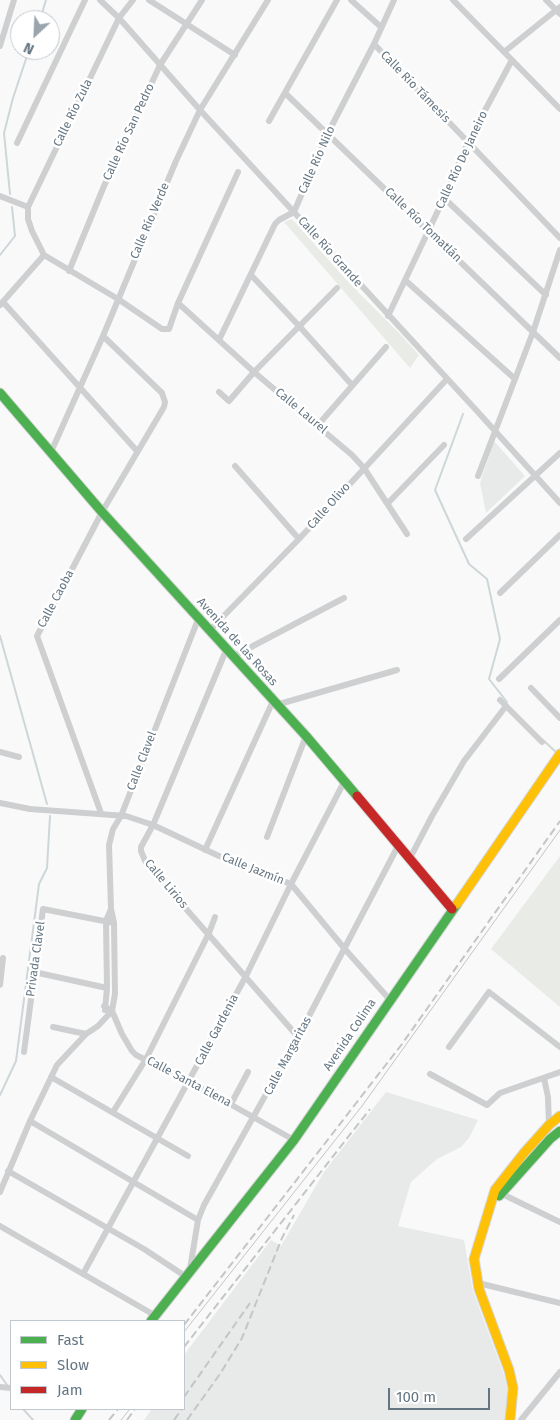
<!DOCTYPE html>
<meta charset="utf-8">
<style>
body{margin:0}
#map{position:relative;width:560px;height:1420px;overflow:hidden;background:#f9f9f9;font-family:"Fira Sans",sans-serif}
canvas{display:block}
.legend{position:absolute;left:10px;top:1320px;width:175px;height:90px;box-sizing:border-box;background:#fff;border:1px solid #c1c8cd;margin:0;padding:6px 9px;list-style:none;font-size:15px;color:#657683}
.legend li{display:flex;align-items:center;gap:10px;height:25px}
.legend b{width:25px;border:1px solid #c1c8cd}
.north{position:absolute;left:10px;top:10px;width:50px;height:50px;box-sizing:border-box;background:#fff;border:1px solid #c1c8cd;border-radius:50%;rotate:205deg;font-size:14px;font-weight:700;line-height:20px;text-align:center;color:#657683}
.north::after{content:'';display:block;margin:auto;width:18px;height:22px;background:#99a4ac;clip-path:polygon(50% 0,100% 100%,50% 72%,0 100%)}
.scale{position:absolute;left:388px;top:1388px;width:102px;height:22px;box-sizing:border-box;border:2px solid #657683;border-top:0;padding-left:6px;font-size:15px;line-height:18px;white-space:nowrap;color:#657683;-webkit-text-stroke:4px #fff;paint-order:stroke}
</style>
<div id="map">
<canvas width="560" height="1420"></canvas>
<ul class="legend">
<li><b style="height:6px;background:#4caf50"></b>Fast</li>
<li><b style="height:6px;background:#ffc107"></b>Slow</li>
<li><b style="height:6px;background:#c62828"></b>Jam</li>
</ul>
<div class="north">N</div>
<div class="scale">100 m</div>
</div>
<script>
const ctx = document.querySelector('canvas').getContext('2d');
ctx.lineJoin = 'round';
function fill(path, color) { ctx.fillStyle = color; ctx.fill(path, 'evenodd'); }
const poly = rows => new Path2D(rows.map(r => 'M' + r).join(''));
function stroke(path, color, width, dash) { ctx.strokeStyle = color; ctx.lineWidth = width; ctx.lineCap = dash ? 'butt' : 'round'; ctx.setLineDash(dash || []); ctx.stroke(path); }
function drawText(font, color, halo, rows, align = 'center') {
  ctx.font = font + ' "Fira Sans",sans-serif'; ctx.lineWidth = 5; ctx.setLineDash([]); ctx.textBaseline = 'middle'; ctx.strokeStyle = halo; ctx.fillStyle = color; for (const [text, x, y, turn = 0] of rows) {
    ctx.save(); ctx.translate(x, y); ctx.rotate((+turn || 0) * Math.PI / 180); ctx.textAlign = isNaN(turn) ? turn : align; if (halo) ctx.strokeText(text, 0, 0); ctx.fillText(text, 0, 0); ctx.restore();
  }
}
const built = poly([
 [494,441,525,476,486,513,480,483],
 [386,1092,478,1120,469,1138,461,1147,437,1159,411,1182,398,1226,464,1240,473,1291,503,1372,507,1387,507,1401,505,1420,144,1420,152,1409,184,1409,184,1355,271,1240,281,1246,324,1172]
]);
const green = poly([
 [292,219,351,285,403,337,418,354,419,355,410,368,284,222],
 [560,856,560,1007,491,949]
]);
const stream = poly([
 [40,20,46,0],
 [10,194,4,133,13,98,29,50],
 [0,255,15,236,12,207],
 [463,414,435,490,469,564,487,579,500,639,489,679,507,702],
 [0,636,47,804],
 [543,740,558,754],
 [0,1095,16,1061,39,884,47,868,50,816],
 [0,1375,7,1385],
 [23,1409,33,1420]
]);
const street = poly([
 [100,0,119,18,200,110,477,411,560,503],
 [133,0,119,18,28,207,28,219,32,231,44,255,118,299,162,329,169,329,178,303,238,172],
 [149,0,235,55],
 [351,0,381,27],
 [453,0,560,109],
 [546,0,560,14],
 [374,44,560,238],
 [0,46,14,0],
 [504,52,560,7],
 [285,93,560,358],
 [269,121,337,0],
 [17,143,85,0],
 [0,196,28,207],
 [444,198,546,295],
 [69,271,104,186,160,65,202,0],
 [251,275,300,327,352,385],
 [405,280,515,379],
 [3,302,137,451],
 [178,303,254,372,352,455,364,468,407,534],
 [0,305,44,255],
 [388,316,444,198,468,142,512,60],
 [219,340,275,224,279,220,294,212,328,133,374,44,394,0],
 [219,392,229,401,254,372,337,288],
 [318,425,386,347],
 [51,452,103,336,176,161,200,110,268,0],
 [235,466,299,539],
 [478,476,533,332,560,250],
 [388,503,444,445],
 [466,539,560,453],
 [500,593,560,535],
 [210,630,299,539,447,379],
 [227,648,153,825,141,847,141,851,146,863,298,1037],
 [234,656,344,598],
 [499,679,560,620],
 [531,688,560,718],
 [500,700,542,742],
 [276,705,397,670],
 [0,752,19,757],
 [0,803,30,809,126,816,153,825,219,856,291,884,344,948,390,1000],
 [101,813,37,636,102,512,164,407,165,402,162,393,103,336],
 [267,837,306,736],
 [205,850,273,701],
 [409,860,432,816,464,761,506,706],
 [34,972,107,988],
 [0,985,3,958],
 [104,1006,112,1011,122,1034,132,1051,136,1055,189,1081,294,1140],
 [105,1010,107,988,106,921,111,909],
 [53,1027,86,1034],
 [449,1047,489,992,560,1047],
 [24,1052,43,909,114,923],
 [430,1074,487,1105,500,1093,560,1072],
 [51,1077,188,1156],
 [544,1078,548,1097,549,1125],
 [231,1104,248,1072],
 [113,1112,146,1059,209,933,215,917],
 [30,1121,198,1220],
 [8,1171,144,1249,185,1276],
 [0,1192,30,1121,57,1065,86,1034,98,1026,112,1011,115,994,114,923,111,909,109,845,113,829,121,816,199,617],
 [498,1192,560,1222],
 [0,1226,156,1316],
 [190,1269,198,1220,204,1205,298,1037,398,846],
 [83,1274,246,976,291,884,344,782],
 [478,1283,560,1303],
 [0,1387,11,1388],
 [521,1420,560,1372]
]);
const fast = poly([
 [0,393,102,512,306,736,357,796],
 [499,1196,550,1139,560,1131],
 [151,1321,294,1140,457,904],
 [75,1420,82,1409]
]);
const slow = poly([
 [457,904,560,754],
 [510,1420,513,1388,509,1370,479,1289,474,1259,495,1190,524,1153,549,1125,560,1116]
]);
const jam = poly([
 [357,796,452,909]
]);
const tram = poly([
 [184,1332,362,1106,560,830],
 [121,1420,130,1409]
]);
const rail = poly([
 [184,1325,402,1044,560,821],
 [184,1347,370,1109],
 [184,1397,250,1303],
 [109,1420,118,1409],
 [127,1420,135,1409],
 [174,1420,182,1409],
 [187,1420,220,1374,242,1338,282,1238,294,1215]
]);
const streetNames = [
 ["Calle Río Támesis",415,87,46],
 ["Calle Río Zula",73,113,-64],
 ["Calle Río San Pedro",129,132,-65],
 ["Calle Río Nilo",317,160,-66],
 ["Calle Río De Janeiro",462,160,-65],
 ["Calle Río Verde",150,221,-67],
 ["Calle Río Tomatlán",423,225,44],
 ["Calle Río Grande",330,252,48],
 ["Calle Laurel",301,411,40],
 ["Calle Olivo",329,506,-48],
 ["Calle Caoba",56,599,-62],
 ["Avenida de las Rosas",237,642,48],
 ["Calle Clavel",142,761,-69],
 ["Calle Jazmín",253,869,22],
 ["Calle Lirios",166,884,50],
 ["Privada Clavel",36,959,-82],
 ["Calle Gardenia",217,1030,-62],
 ["Avenida Colima",350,1035,-56],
 ["Calle Margaritas",288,1056,-62],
 ["Calle Santa Elena",189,1082,28]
];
fill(built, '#e8e9e9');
fill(green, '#e8ebe6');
stroke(stream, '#ced6d9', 2);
stroke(fast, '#d5d6d7', 11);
stroke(slow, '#d5d6d7', 11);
stroke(jam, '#d5d6d7', 11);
stroke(street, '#cecfd0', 6);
stroke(fast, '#4caf50', 9);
stroke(slow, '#ffc107', 9);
stroke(jam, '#c62828', 9);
stroke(tram, '#c3c5c6', 1);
stroke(rail, '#c3c5c6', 2, [8, 4]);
drawText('12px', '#657683', '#fff', streetNames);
</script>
